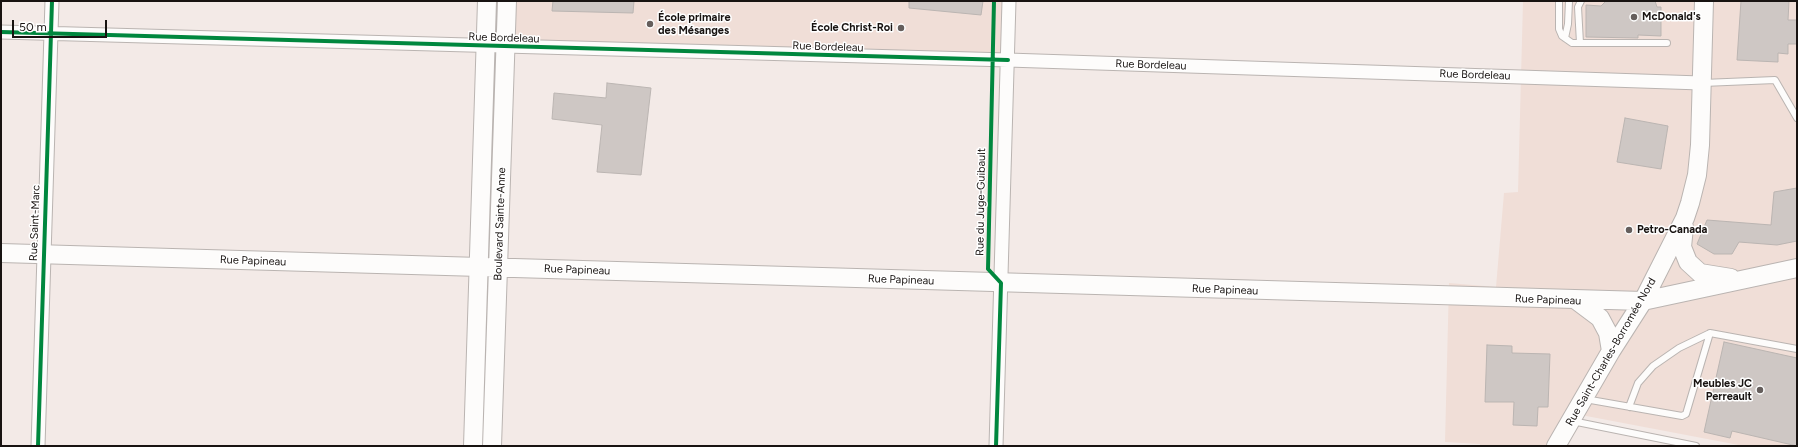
<!DOCTYPE html>
<meta charset="utf-8">
<style>
body{margin:0}
#map{position:relative;width:1798px;height:447px;overflow:hidden;background:#f3eae7;font-family:Figtree,sans-serif}
canvas{display:block}
.frame{position:absolute;inset:0;border:2px solid #181311;pointer-events:none}
.scale{position:absolute;left:12px;top:20px;width:95px;height:18px;box-sizing:border-box;border:2px solid #181311;border-top:0;padding-left:5px;font-size:12px;line-height:14px;white-space:nowrap;color:#181311;-webkit-text-stroke:3px #fff;paint-order:stroke}
</style>
<div id="map">
<canvas width="1798" height="447"></canvas>
<div class="frame"></div>
<div class="scale">50 m</div>
</div>
<script>
const ctx = document.querySelector('canvas').getContext('2d');
ctx.lineJoin = 'round';
function fill(path, color) { ctx.fillStyle = color; ctx.fill(path, 'evenodd'); }
const poly = rows => new Path2D(rows.map(r => 'M' + r).join(''));
function stroke(path, color, width, dash) { ctx.strokeStyle = color; ctx.lineWidth = width; ctx.lineCap = dash ? 'butt' : 'round'; ctx.setLineDash(dash || []); ctx.stroke(path); }
function drawText(font, color, halo, rows, align = 'center') {
  ctx.font = font + ' Figtree,sans-serif'; ctx.lineWidth = 3; ctx.setLineDash([]); ctx.textBaseline = 'middle'; ctx.strokeStyle = halo; ctx.fillStyle = color; for (const [text, x, y, turn = 0] of rows) {
    ctx.save(); ctx.translate(x, y); ctx.rotate((+turn || 0) * Math.PI / 180); ctx.textAlign = isNaN(turn) ? turn : align; if (halo) ctx.strokeText(text, 0, 0); ctx.fillText(text, 0, 0); ctx.restore();
  }
}
const built = poly([
 [507,1,1009,1,1008,60,506,47],
 [1523,1,1797,1,1797,446,1744,446,1581,415,1549,446,1480,446,1480,444,1445,442,1449,283,1496,287,1504,193,1518,192]
]);
const building = poly([
 [553,1,634,1,633,13,552,11,553,1],
 [909,1,983,1,981,15,909,8,909,1],
 [1606,1,1655,1,1657,7,1661,7,1661,36,1638,35,1638,38,1586,37,1586,5,1601,6,1606,1],
 [1741,1,1789,1,1788,20,1797,20,1797,44,1788,44,1788,54,1778,53,1778,62,1737,60,1741,1],
 [607,83,651,88,641,175,597,172,602,125,552,119,554,93,606,98,607,83],
 [1625,118,1668,126,1661,169,1617,162,1625,118],
 [1797,188,1797,241,1777,245,1739,242,1732,254,1714,254,1697,244,1707,220,1771,225,1774,192,1797,188],
 [1724,342,1797,358,1797,446,1732,431,1730,438,1704,432,1724,342],
 [1487,345,1512,346,1512,353,1550,354,1548,407,1538,407,1537,426,1513,425,1514,402,1485,402,1487,345]
]);
const lane = poly([
 [1559,1,1559,29,1562,36,1572,43,1667,43],
 [1565,38,1568,24,1569,1],
 [1580,43,1578,7,1581,1],
 [1703,83,1775,80,1797,118],
 [1710,333,1797,349],
 [1585,399,1682,416,1686,414,1710,333,1679,348,1653,366,1638,383,1629,407],
 [1572,421,1696,446]
]);
const street = poly([
 [1,32,1008,60,1701,83],
 [38,446,52,1],
 [996,446,1009,1]
]);
const secondary = poly([
 [1684,227,1682,247,1688,262,1700,273,1731,278],
 [1,253,1643,301,1797,268],
 [1576,300,1600,318,1608,333,1611,351],
 [473,446,487,1],
 [492,446,507,1],
 [1556,446,1611,351,1643,301,1685,218,1690,203,1697,175,1700,145,1704,1]
]);
const cycleway = poly([
 [994,1,988,269,1001,283,996,446],
 [1,32,1008,60],
 [38,446,52,1]
]);
const markers = [
 [1634,17,4,"#655e5c"],
 [650,24,4,"#655e5c"],
 [901,28,4,"#655e5c"],
 [1629,230,4,"#655e5c"],
 [1760,390,4,"#655e5c"]
];
const poiNames = [
 ["McDonald's",1642,17],
 ["École primaire",658,18],
 ["des Mésanges",658,31],
 ["École Christ-Roi",893,28,"right"],
 ["Petro-Canada",1637,230],
 ["Meubles JC",1752,384,"right"],
 ["Perreault",1752,397,"right"]
];
const streetNames = [
 ["Rue Bordeleau",504,38,2],
 ["Rue Bordeleau",828,47,2],
 ["Rue Bordeleau",1151,65,2],
 ["Rue Bordeleau",1475,75,2],
 ["Rue du Juge-Guibault",981,202,-89],
 ["Rue Saint-Marc",35,223,-88],
 ["Boulevard Sainte-Anne",500,224,-88],
 ["Rue Papineau",253,261,2],
 ["Rue Papineau",577,270,2],
 ["Rue Papineau",901,280,2],
 ["Rue Papineau",1225,290,2],
 ["Rue Papineau",1548,300,2],
 ["Rue Saint-Charles-Borromée Nord",1611,352,-60]
];
fill(built, '#f0ded7');
fill(building, '#cec7c4');
stroke(building, '#bbb5b2', 1);
stroke(lane, '#bab4b1', 8);
stroke(street, '#bab4b1', 15);
stroke(secondary, '#bab4b1', 20);
stroke(lane, '#fdfcfb', 6);
stroke(street, '#fdfcfb', 13);
stroke(secondary, '#fdfcfb', 18);
stroke(cycleway, '#00873e', 4);
for (const [x, y, r, color] of markers) { const dot = new Path2D(); dot.arc(x, y, r, 0, 2 * Math.PI); ctx.fillStyle = color; ctx.fill(dot); stroke(dot, '#fff', 1.5); }
drawText('bold 11px', '#181311', '#fff', poiNames, 'left');
drawText('11px', '#181311', '#fff', streetNames);
</script>
